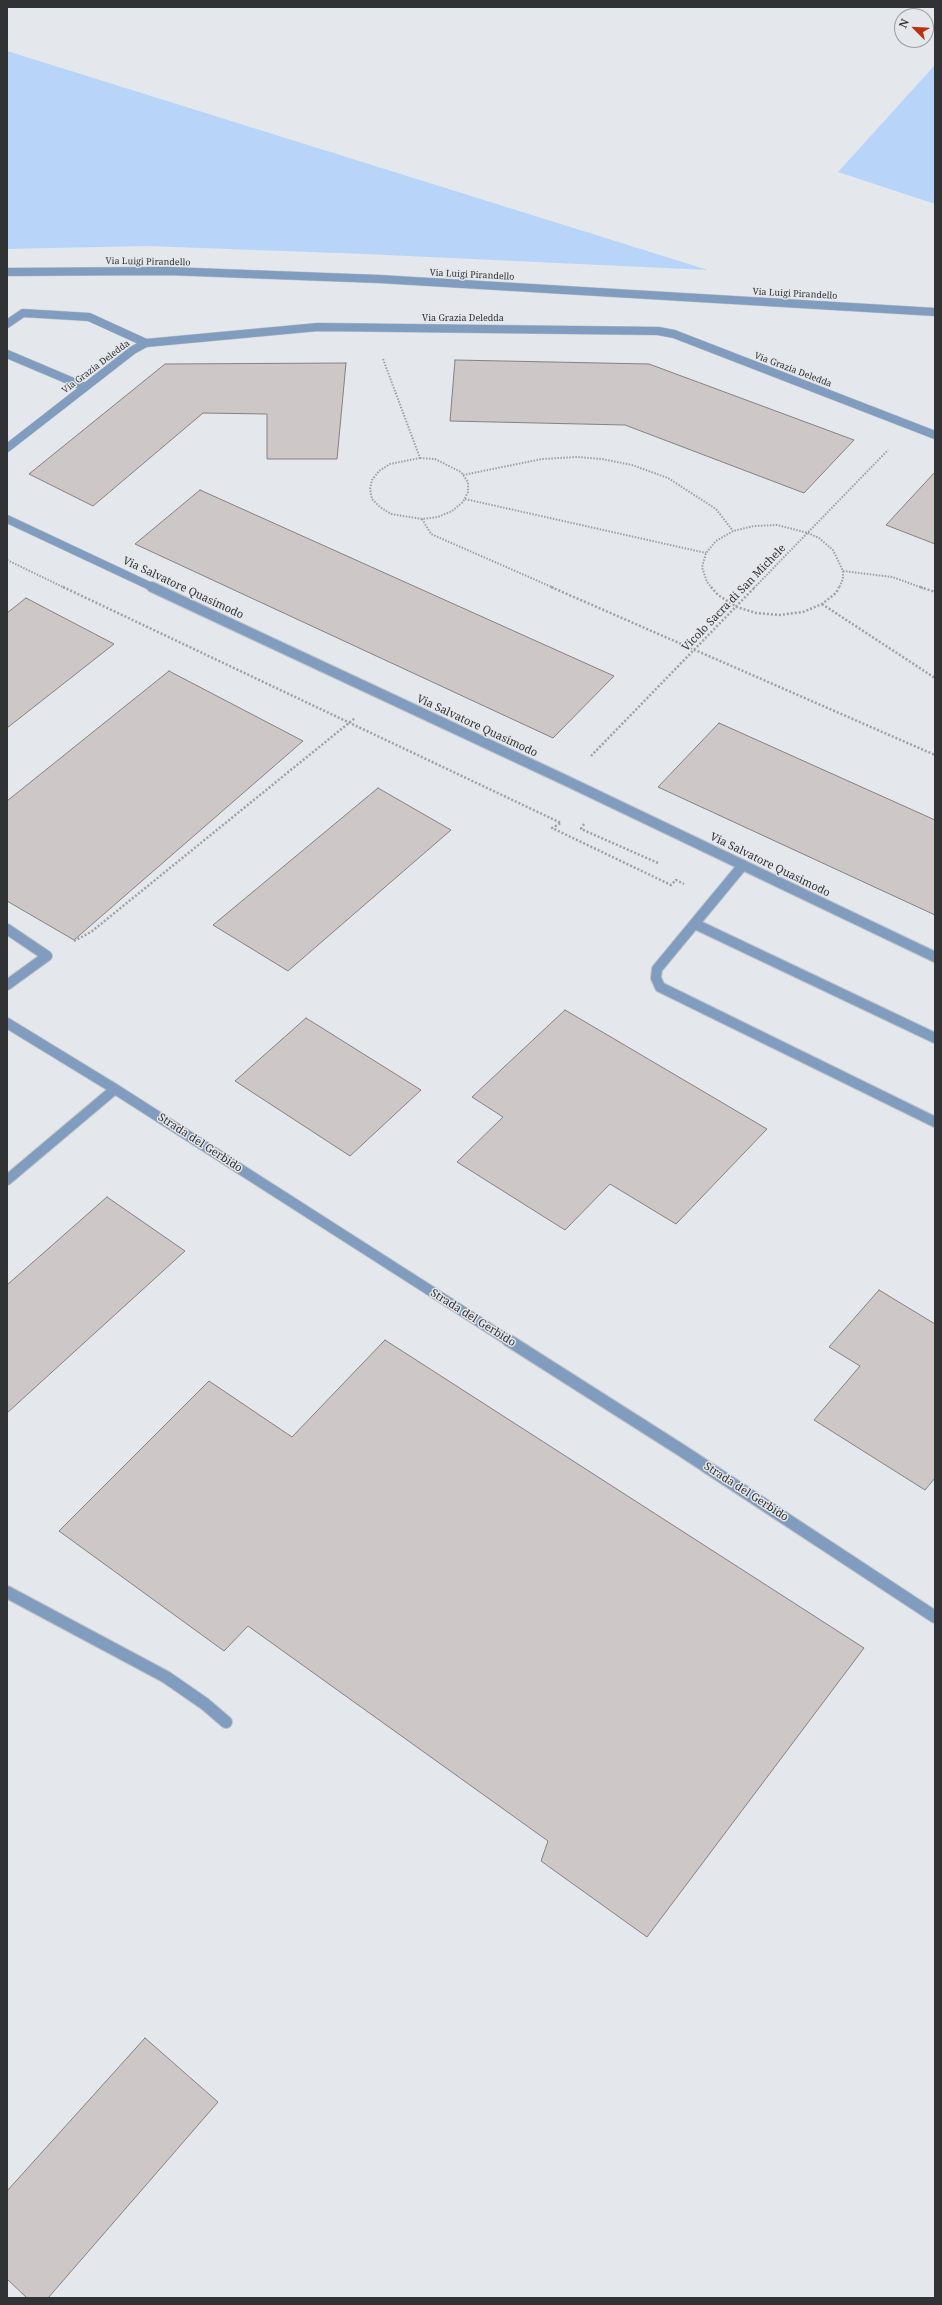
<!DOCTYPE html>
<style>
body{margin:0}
#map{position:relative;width:942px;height:2305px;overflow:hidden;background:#e4e7eb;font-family:"Noto Serif",serif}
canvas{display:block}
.frame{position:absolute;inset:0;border:8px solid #313233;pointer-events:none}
.north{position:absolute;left:894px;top:8px;width:40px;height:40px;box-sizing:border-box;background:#e4e7eb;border:1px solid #9c9fa1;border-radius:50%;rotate:294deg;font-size:11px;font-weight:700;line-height:16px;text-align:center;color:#313233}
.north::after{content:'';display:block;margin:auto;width:14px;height:18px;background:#bc320a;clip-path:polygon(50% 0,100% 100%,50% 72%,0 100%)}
</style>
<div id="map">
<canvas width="942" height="2305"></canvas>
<div class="frame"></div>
<div class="north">N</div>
</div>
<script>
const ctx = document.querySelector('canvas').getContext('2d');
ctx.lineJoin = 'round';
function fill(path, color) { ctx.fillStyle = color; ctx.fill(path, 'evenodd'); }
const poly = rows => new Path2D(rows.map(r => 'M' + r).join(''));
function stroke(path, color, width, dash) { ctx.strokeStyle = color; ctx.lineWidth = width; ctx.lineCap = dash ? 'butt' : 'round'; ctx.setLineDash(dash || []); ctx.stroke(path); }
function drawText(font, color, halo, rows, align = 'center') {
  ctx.font = font + ' "Noto Serif",serif'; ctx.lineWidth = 3; ctx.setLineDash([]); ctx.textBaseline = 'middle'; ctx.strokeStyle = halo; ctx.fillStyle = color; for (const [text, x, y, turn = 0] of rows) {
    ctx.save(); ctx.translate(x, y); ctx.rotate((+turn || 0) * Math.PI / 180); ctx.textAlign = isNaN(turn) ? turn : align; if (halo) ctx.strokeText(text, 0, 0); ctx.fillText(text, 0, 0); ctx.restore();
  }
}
const green = poly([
 [7,51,708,270,365,254,146,246,7,249],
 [935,65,935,204,838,172]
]);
const building = poly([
 [455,360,649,364,854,440,804,493,625,425,450,421,455,360],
 [346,363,337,459,267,459,267,414,203,413,93,506,29,474,165,364,346,363],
 [935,472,935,544,886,525,935,472],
 [200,490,614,676,553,738,135,544,200,490],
 [26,598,114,644,7,728,7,613,26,598],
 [169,671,303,741,74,940,7,901,7,801,169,671],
 [719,723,935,820,935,915,658,787,719,723],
 [378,788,451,830,288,971,213,925,378,788],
 [565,1010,767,1129,676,1224,610,1184,565,1230,457,1162,503,1117,472,1097,565,1010],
 [306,1018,421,1090,350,1156,235,1081,306,1018],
 [107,1197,185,1251,7,1413,7,1285,107,1197],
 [879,1290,935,1324,935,1478,925,1490,814,1420,860,1366,829,1347,879,1290],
 [385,1340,864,1648,647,1937,541,1861,548,1841,248,1626,224,1651,59,1531,209,1381,292,1437,385,1340],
 [145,2038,218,2102,48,2298,27,2298,7,2279,7,2191,145,2038]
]);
const pathFar1 = poly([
 [383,359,420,458],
 [420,458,435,459,461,472,468,482,468,492,463,502,452,511,438,517,422,519,391,514,380,507,372,499,370,489,372,480,379,471,390,464,420,458],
 [463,475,542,459,577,457,602,459,632,465,668,478,716,509,733,531],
 [465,499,706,553],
 [422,519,431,534,554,588],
 [7,560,65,588],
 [843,571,892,577,923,588],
 [712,588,707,582,702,567,706,553,716,541,733,531,754,526,777,525,808,533,819,538,833,550,843,571,843,579,839,588],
 [754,588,888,450]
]);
const path = poly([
 [63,587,561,823,552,828,671,885,676,880,684,884],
 [551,587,935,755],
 [711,587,718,595,737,607,756,613,780,615,803,612,822,604,836,593,839,587],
 [920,587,935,592],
 [822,604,935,678],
 [591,756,755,587],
 [584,824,581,829,658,863],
 [74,941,91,932,355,718]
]);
const minorFar2 = poly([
 [7,272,167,271,379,279,935,312],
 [7,324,23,313,89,317,146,343],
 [7,354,85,387],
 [7,448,133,350,146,343,318,327,658,331,674,334,935,435],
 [7,519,154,588]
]);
const minorFar1 = poly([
 [152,587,567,781,935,957],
 [743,865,657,969,656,978,660,987,935,1122],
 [695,924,935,1038],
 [7,929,47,956,7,985],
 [7,1023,115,1089,509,1341],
 [7,1180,115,1089]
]);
const minor = poly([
 [508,1340,681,1450,935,1617],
 [7,1592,166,1677,205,1704,226,1722]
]);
const farStreetnames = [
 ["Via Luigi Pirandello",148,262,1],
 ["Via Luigi Pirandello",472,275,3],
 ["Via Luigi Pirandello",795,294,3],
 ["Via Grazia Deledda",463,318],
 ["Via Grazia Deledda",96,367,-37],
 ["Via Grazia Deledda",793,370,21]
];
const streetNames = [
 ["Via Salvatore Quasimodo",183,588,25],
 ["Vicolo Sacra di San Michele",734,598,-46],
 ["Via Salvatore Quasimodo",477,726,25],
 ["Via Salvatore Quasimodo",770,865,26],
 ["Strada del Gerbido",200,1143,33],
 ["Strada del Gerbido",473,1318,32],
 ["Strada del Gerbido",746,1492,33]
];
fill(green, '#b8d5f9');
fill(building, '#cdc8c7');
stroke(building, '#868180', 1);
stroke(minorFar2, '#c0c3c6', 9);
stroke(minorFar1, '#c0c3c6', 12);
stroke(minor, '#c0c3c6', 14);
stroke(pathFar1, '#9fa2a4', 2, [1.5, 1.5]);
stroke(path, '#9fa2a4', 2.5, [2, 2]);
stroke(minorFar2, '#809dc0', 8);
stroke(minorFar1, '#809dc0', 10);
stroke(minor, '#809dc0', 12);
drawText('9px', '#313233', '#e4e7eb', farStreetnames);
drawText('11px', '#313233', '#e4e7eb', streetNames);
</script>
